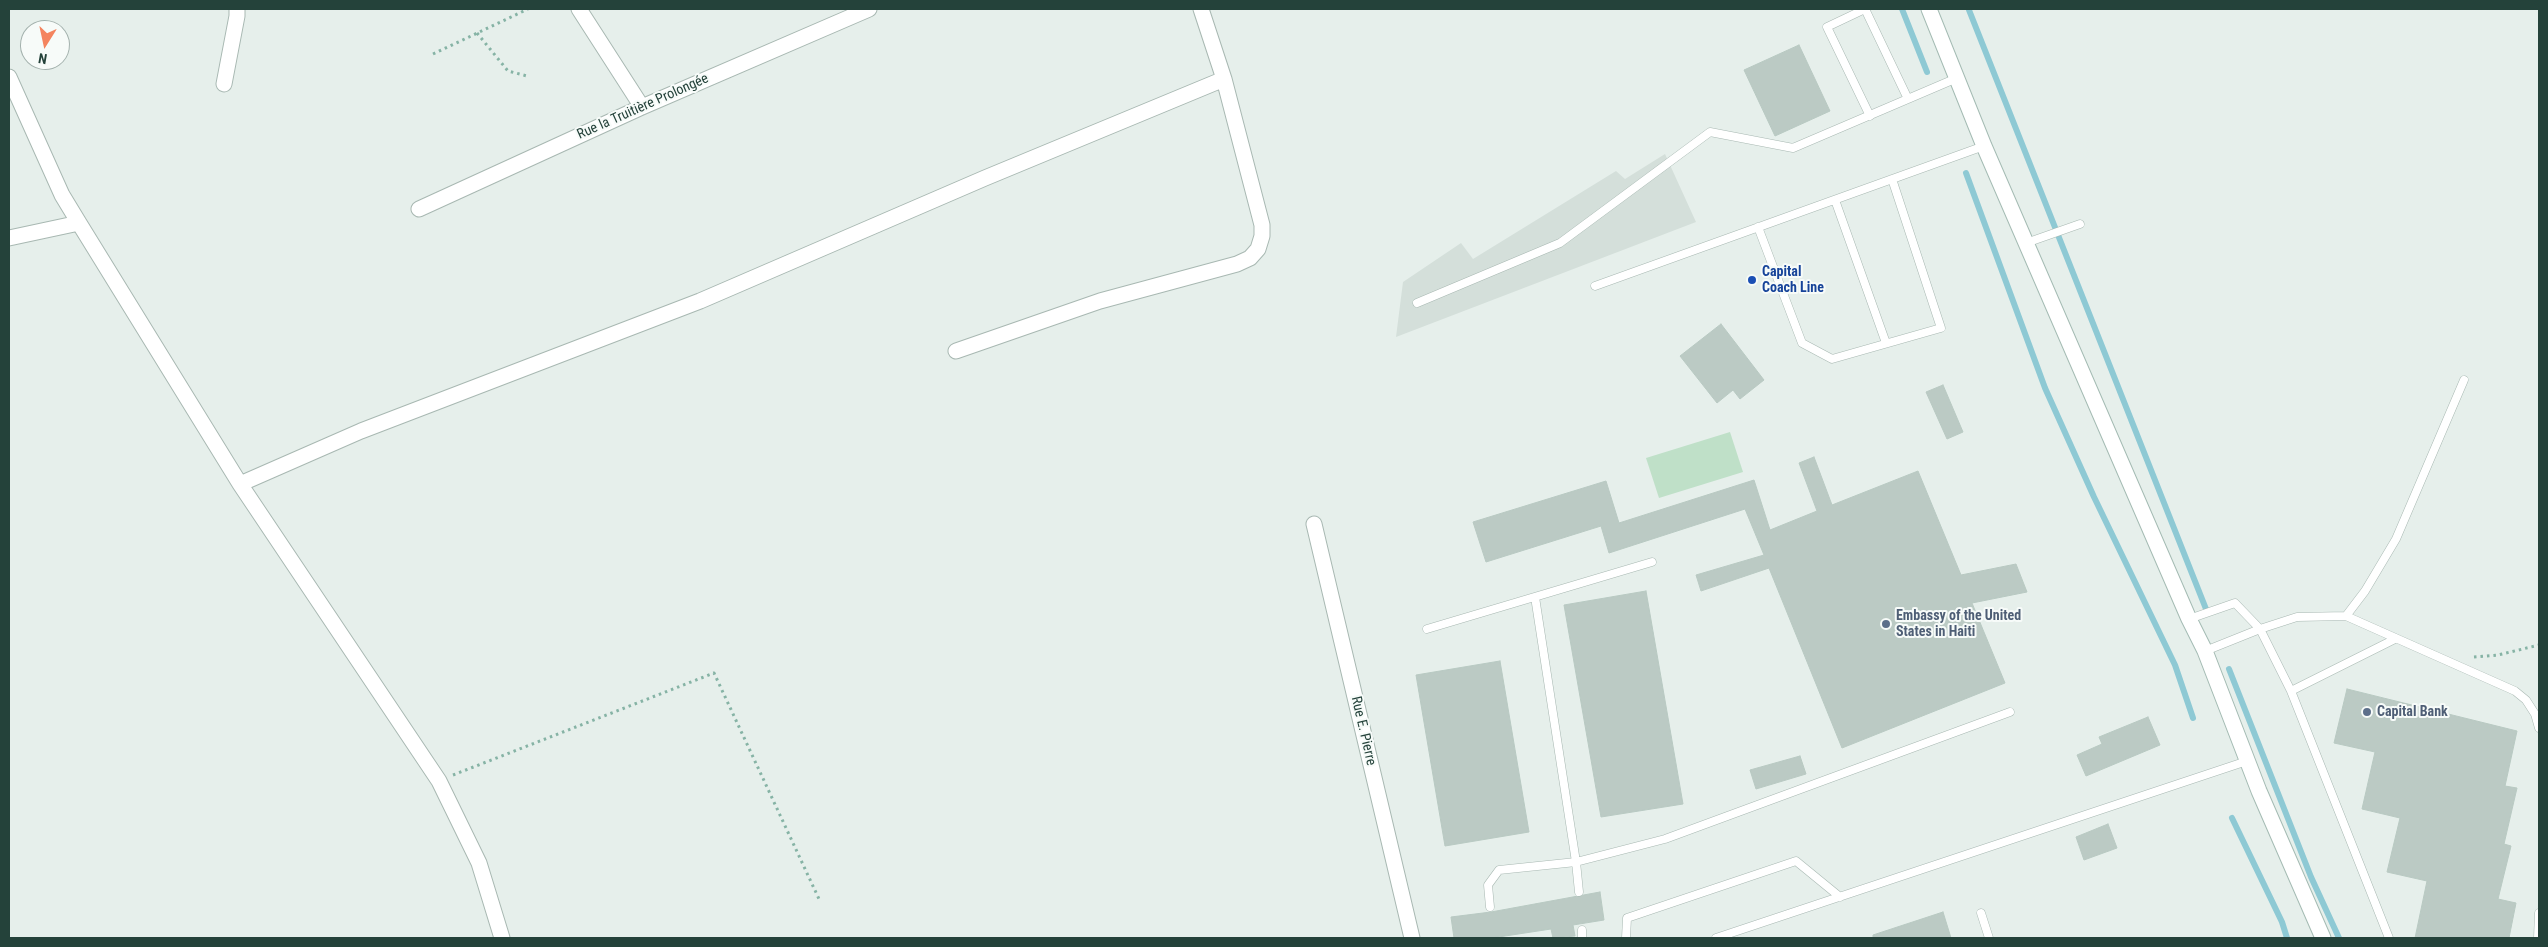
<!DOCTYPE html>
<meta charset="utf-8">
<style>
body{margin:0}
#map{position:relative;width:2548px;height:947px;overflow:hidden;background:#e6efeb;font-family:"Roboto Condensed",sans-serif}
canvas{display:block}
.frame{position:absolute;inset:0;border:10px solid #24423a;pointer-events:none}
.north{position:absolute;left:20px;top:20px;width:50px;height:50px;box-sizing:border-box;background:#f7fbf9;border:1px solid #a3b1ad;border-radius:50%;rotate:190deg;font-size:14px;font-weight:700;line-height:20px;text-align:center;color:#24423a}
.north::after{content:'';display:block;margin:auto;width:18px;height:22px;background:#f4845f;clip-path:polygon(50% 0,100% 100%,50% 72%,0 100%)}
</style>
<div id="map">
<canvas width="2548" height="947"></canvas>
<div class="frame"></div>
<div class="north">N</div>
</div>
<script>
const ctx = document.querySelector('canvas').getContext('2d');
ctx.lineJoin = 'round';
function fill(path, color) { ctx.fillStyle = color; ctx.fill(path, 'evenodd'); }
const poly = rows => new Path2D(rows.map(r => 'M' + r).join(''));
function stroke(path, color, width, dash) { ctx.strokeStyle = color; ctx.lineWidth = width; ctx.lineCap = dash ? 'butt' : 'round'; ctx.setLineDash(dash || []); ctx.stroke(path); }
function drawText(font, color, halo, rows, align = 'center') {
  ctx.font = font + ' "Roboto Condensed",sans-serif'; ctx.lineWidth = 4; ctx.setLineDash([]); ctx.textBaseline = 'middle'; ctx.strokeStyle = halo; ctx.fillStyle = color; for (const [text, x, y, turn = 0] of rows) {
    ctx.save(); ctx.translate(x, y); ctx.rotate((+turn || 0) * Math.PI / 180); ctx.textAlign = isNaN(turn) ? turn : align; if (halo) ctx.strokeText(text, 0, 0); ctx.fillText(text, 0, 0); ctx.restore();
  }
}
const built = poly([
 [1665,154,1696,222,1396,337,1403,282,1461,243,1473,259,1616,171,1625,179]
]);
const green = poly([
 [1730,432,1743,472,1659,498,1646,458]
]);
const stream = poly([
 [1902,9,1927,72],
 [1969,10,2206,609],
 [1966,173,2045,388,2094,497,2175,665,2193,718],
 [2229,669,2311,877,2339,938],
 [2232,818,2282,922,2287,938]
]);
const building = poly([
 [1799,45,1830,111,1775,136,1744,70,1799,45],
 [1721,324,1764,380,1740,399,1733,390,1717,403,1680,356,1721,324],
 [1943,385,1963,432,1947,439,1926,392,1943,385],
 [1814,457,1832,505,1918,471,1961,575,2016,564,2027,592,1972,603,2005,683,1842,748,1769,568,1701,591,1696,575,1764,555,1745,509,1609,553,1601,526,1486,562,1473,522,1606,481,1619,523,1754,480,1770,530,1817,511,1799,463,1814,457],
 [1646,591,1683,804,1601,817,1564,605,1646,591],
 [1500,661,1529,832,1445,846,1416,675,1500,661],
 [2347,689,2517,731,2505,786,2517,788,2504,844,2511,846,2498,899,2516,903,2509,938,2415,938,2427,881,2387,872,2400,818,2362,809,2375,752,2334,743,2347,689],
 [2148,717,2160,745,2086,776,2077,755,2102,744,2099,737,2148,717],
 [1800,756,1806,774,1756,789,1750,770,1800,756],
 [2108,824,2117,848,2084,860,2076,837,2108,824],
 [1600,892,1604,920,1573,925,1575,936,1553,938,1551,929,1492,938,1454,938,1451,917,1491,912,1600,892],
 [1943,912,1951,938,1873,938,1873,935,1943,912]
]);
const path = poly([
 [477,33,508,71,527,76],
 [433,54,528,9],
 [2474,657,2498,655,2539,645],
 [453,775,714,673,819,899]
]);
const lane = poly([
 [1870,116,1827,27,1865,9,1908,99],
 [1835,200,1886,343],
 [1758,227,1802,343,1832,359,1941,328,1892,179],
 [2026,243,2080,224],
 [1595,286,1984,146],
 [1417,303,1560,243,1710,132,1793,148,1957,78],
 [1535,597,1576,862,1579,892],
 [2346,616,2515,691,2526,700,2535,714,2539,728],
 [2189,619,2235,603,2260,629,2291,691,2389,938],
 [1427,629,1652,562],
 [2205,651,2260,629,2297,617,2346,616,2365,591,2396,539,2464,380],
 [2291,691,2395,639],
 [1490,907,1488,885,1499,870,1576,862,1665,839,2010,712],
 [1981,913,1989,938],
 [1582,930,1582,938],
 [1626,938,1627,918,1796,861,1840,897],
 [1716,938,2247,761],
 [2538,938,2539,913]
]);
const street = poly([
 [579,9,642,107],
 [9,77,62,195,79,223,240,484,439,781,479,863,502,938],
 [224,84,237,16,237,9],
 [419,209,642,107,869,9],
 [9,238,79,223],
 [956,351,1100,301,1237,264,1250,258,1258,249,1262,236,1262,225,1224,79,1201,9],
 [240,484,361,431,700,301,985,178,1224,79],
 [1314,524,1412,938]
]);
const secondary = poly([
 [1929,9,1984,146,2189,619,2205,651,2259,791,2323,938]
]);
const markers = [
 [1752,280,5,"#1a4fb4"],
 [1886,624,5,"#5c6f8a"],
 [2367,712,5,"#5c6f8a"]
];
const streetNames = [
 ["Rue la Truitière Prolongée",643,107,-24],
 ["Rue E. Pierre",1363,731,77]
];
const transitNames = [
 ["Capital",1762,272],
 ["Coach Line",1762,288]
];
const serviceNames = [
 ["Embassy of the United",1896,616],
 ["States in Haiti",1896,632],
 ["Capital Bank",2377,712]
];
fill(built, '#d4dfda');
fill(green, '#bfe0c8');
stroke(stream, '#8ec9d4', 6);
fill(building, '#bbcac4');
stroke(building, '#b8c9c2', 1);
stroke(lane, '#a8b8b2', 9);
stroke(street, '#a8b8b2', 17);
stroke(secondary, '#a4bbb3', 17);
stroke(path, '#86b3a5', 3, [2.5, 4]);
stroke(lane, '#fff', 8);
stroke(street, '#fff', 15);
stroke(secondary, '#fff', 15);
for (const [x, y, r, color] of markers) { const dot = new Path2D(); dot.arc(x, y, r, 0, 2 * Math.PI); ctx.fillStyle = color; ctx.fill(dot); stroke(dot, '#f7fbf9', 2); }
drawText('14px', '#24423a', '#f7fbf9', streetNames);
drawText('bold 14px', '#164399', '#f7fbf9', transitNames, 'left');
drawText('bold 14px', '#4e5e75', '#f7fbf9', serviceNames, 'left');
</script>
